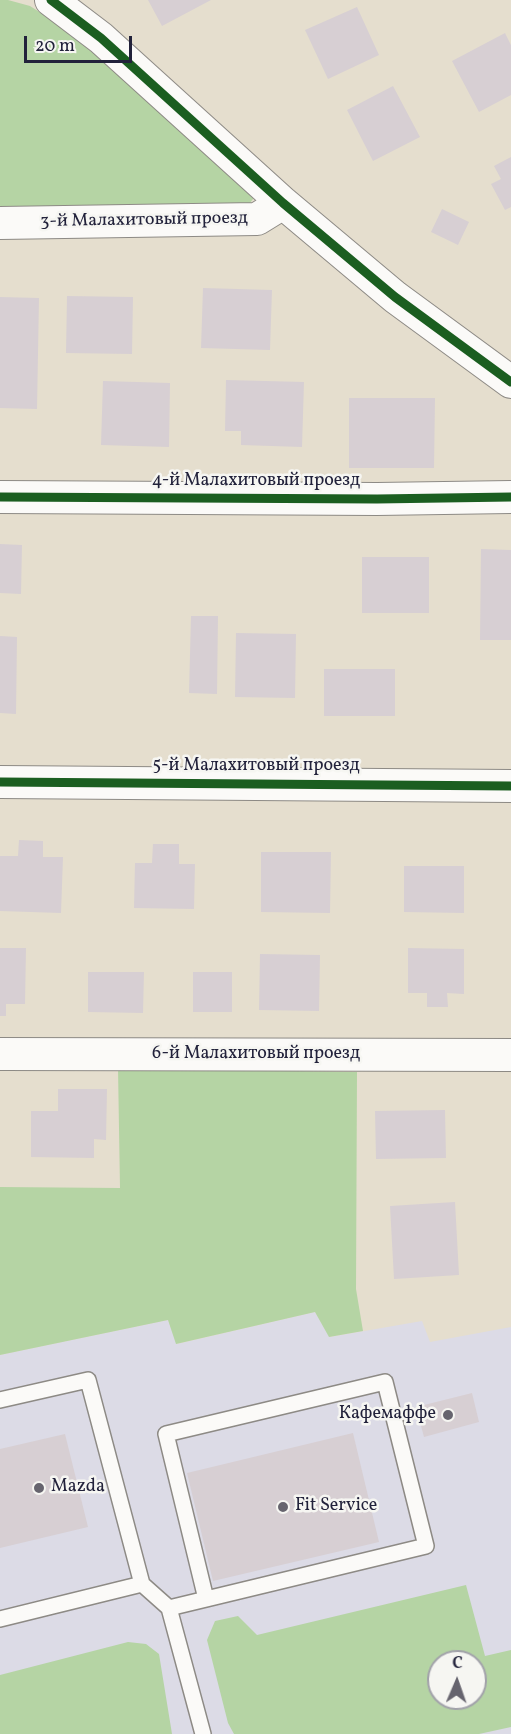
<!DOCTYPE html>
<meta charset="utf-8">
<style>
body{margin:0}
#map{position:relative;width:511px;height:1734px;overflow:hidden;background:#e5dece;font-family:Vollkorn,serif}
canvas{display:block}
.north{position:absolute;left:427px;top:1650px;width:60px;height:60px;box-sizing:border-box;background:#f6f6f2;border:2px solid #a1a1a9;border-radius:50%;rotate:2deg;font-size:16px;font-weight:700;line-height:24px;text-align:center;color:#22223b}
.north::after{content:'';display:block;margin:auto;width:21px;height:27px;background:#66646e;clip-path:polygon(50% 0,100% 100%,50% 72%,0 100%)}
.scale{position:absolute;left:24px;top:36px;width:108px;height:27px;box-sizing:border-box;border:3px solid #22223b;border-top:0;padding-left:8px;font-size:18px;line-height:21px;white-space:nowrap;color:#22223b;-webkit-text-stroke:4px #f6f6f2;paint-order:stroke}
</style>
<div id="map">
<canvas width="511" height="1734"></canvas>
<div class="north">С</div>
<div class="scale">20 m</div>
</div>
<script>
const ctx = document.querySelector('canvas').getContext('2d');
ctx.lineJoin = 'round';
function fill(path, color) { ctx.fillStyle = color; ctx.fill(path, 'evenodd'); }
const poly = rows => new Path2D(rows.map(r => 'M' + r).join(''));
function stroke(path, color, width, dash) { ctx.strokeStyle = color; ctx.lineWidth = width; ctx.lineCap = dash ? 'butt' : 'round'; ctx.setLineDash(dash || []); ctx.stroke(path); }
function drawText(font, color, halo, rows, align = 'center') {
  ctx.font = font + ' Vollkorn,serif'; ctx.lineWidth = 5; ctx.setLineDash([]); ctx.textBaseline = 'middle'; ctx.strokeStyle = halo; ctx.fillStyle = color; for (const [text, x, y, turn = 0] of rows) {
    ctx.save(); ctx.translate(x, y); ctx.rotate((+turn || 0) * Math.PI / 180); ctx.textAlign = isNaN(turn) ? turn : align; if (halo) ctx.strokeText(text, 0, 0); ctx.fillText(text, 0, 0); ctx.restore();
  }
}
const built = poly([
 [315,1312,330,1337,422,1321,430,1342,511,1327,511,1734,0,1734,0,1355,168,1320,177,1344],
 [439,1662,475,1662,475,1698,439,1698]
]);
const green = poly([
 [0,0,8,0,30,6,96,48,253,185,253,199,247,207,0,210],
 [118,1068,357,1072,356,1289,363,1331,329,1337,315,1312,176,1344,168,1320,0,1355,0,1187,120,1188],
 [466,1585,485,1656,511,1650,511,1727,479,1734,234,1734,228,1723,207,1640,215,1621,238,1616,257,1635],
 [439,1662,475,1662,475,1698,439,1698],
 [128,1642,146,1644,159,1654,172,1734,0,1734,0,1675]
]);
const building = poly([
 [148,0,211,0,162,26],
 [357,7,379,55,328,79,305,30],
 [505,33,511,45,511,95,479,112,452,61],
 [393,86,420,137,373,161,347,110],
 [511,157,511,207,505,210,491,184,501,179,494,166],
 [442,209,469,222,458,245,431,232],
 [203,288,272,290,270,350,201,348],
 [67,296,133,297,132,354,66,353],
 [0,297,39,298,37,409,0,408],
 [226,380,304,382,302,447,241,445,241,431,225,431],
 [103,381,170,383,169,447,101,445],
 [349,398,435,398,434,468,349,468],
 [0,544,22,545,21,594,0,593],
 [481,549,511,550,511,640,480,640],
 [362,557,429,557,429,613,362,613],
 [191,616,218,616,217,694,189,693],
 [236,633,296,634,295,698,235,697],
 [0,636,17,637,16,714,0,713],
 [324,669,395,669,395,716,324,716],
 [19,840,43,841,43,857,63,857,61,913,0,911,0,856,18,856],
 [153,844,179,844,179,864,195,864,194,909,134,908,135,863,152,863],
 [261,852,331,852,330,913,261,912],
 [404,866,464,866,464,913,404,912],
 [0,948,26,948,25,1004,6,1004,6,1016,0,1016],
 [408,948,464,949,464,994,447,993,448,1007,427,1007,427,993,408,993],
 [260,954,320,955,319,1011,259,1010],
 [88,972,144,972,143,1013,88,1012],
 [193,972,232,972,232,1012,193,1012],
 [58,1089,107,1089,106,1140,94,1139,94,1158,31,1157,31,1111,58,1111],
 [445,1110,446,1158,376,1159,375,1111],
 [455,1202,459,1275,394,1279,390,1206],
 [472,1393,479,1422,424,1437,416,1407],
 [353,1433,379,1542,213,1581,187,1473],
 [65,1434,88,1527,0,1548,0,1449]
]);
const lane = poly([
 [0,1400,88,1380,142,1584,169,1608,203,1734],
 [169,1608,426,1546,385,1382,166,1434,206,1599],
 [0,1619,142,1584]
]);
const street = poly([
 [51,0,101,38,283,203,395,297,511,382],
 [0,223,257,219,283,203],
 [0,497,377,499,511,497],
 [0,782,511,786],
 [0,1054,511,1055]
]);
const cycleway = poly([
 [51,0,101,38,283,203,395,297,511,382],
 [0,497,377,499,511,497],
 [0,782,511,786]
]);
const markers = [
 [448,1415,6,"#66646e"],
 [39,1488,6,"#66646e"],
 [283,1507,6,"#66646e"]
];
const streetNames = [
 ["3-й Малахитовый проезд",144,221,-1],
 ["4-й Малахитовый проезд",256,482],
 ["5-й Малахитовый проезд",256,767],
 ["6-й Малахитовый проезд",256,1055]
];
const poiNames = [
 ["Кафемаффе",436,1415,"right"],
 ["Mazda",51,1488],
 ["Fit Service",295,1507]
];
fill(built, '#dcdbe6');
fill(green, '#b5d4a4');
fill(building, '#d7cfd3');
stroke(lane, '#8d8a85', 18);
stroke(street, '#8d8a85', 34);
stroke(lane, '#fbfaf8', 15);
stroke(street, '#fbfaf8', 32);
stroke(cycleway, '#1b5e20', 9);
for (const [x, y, r, color] of markers) { const dot = new Path2D(); dot.arc(x, y, r, 0, 2 * Math.PI); ctx.fillStyle = color; ctx.fill(dot); stroke(dot, '#f6f6f2', 2); }
drawText('18px', '#22223b', '#f6f6f2', streetNames);
drawText('18px', '#22223b', '#f6f6f2', poiNames, 'left');
</script>
